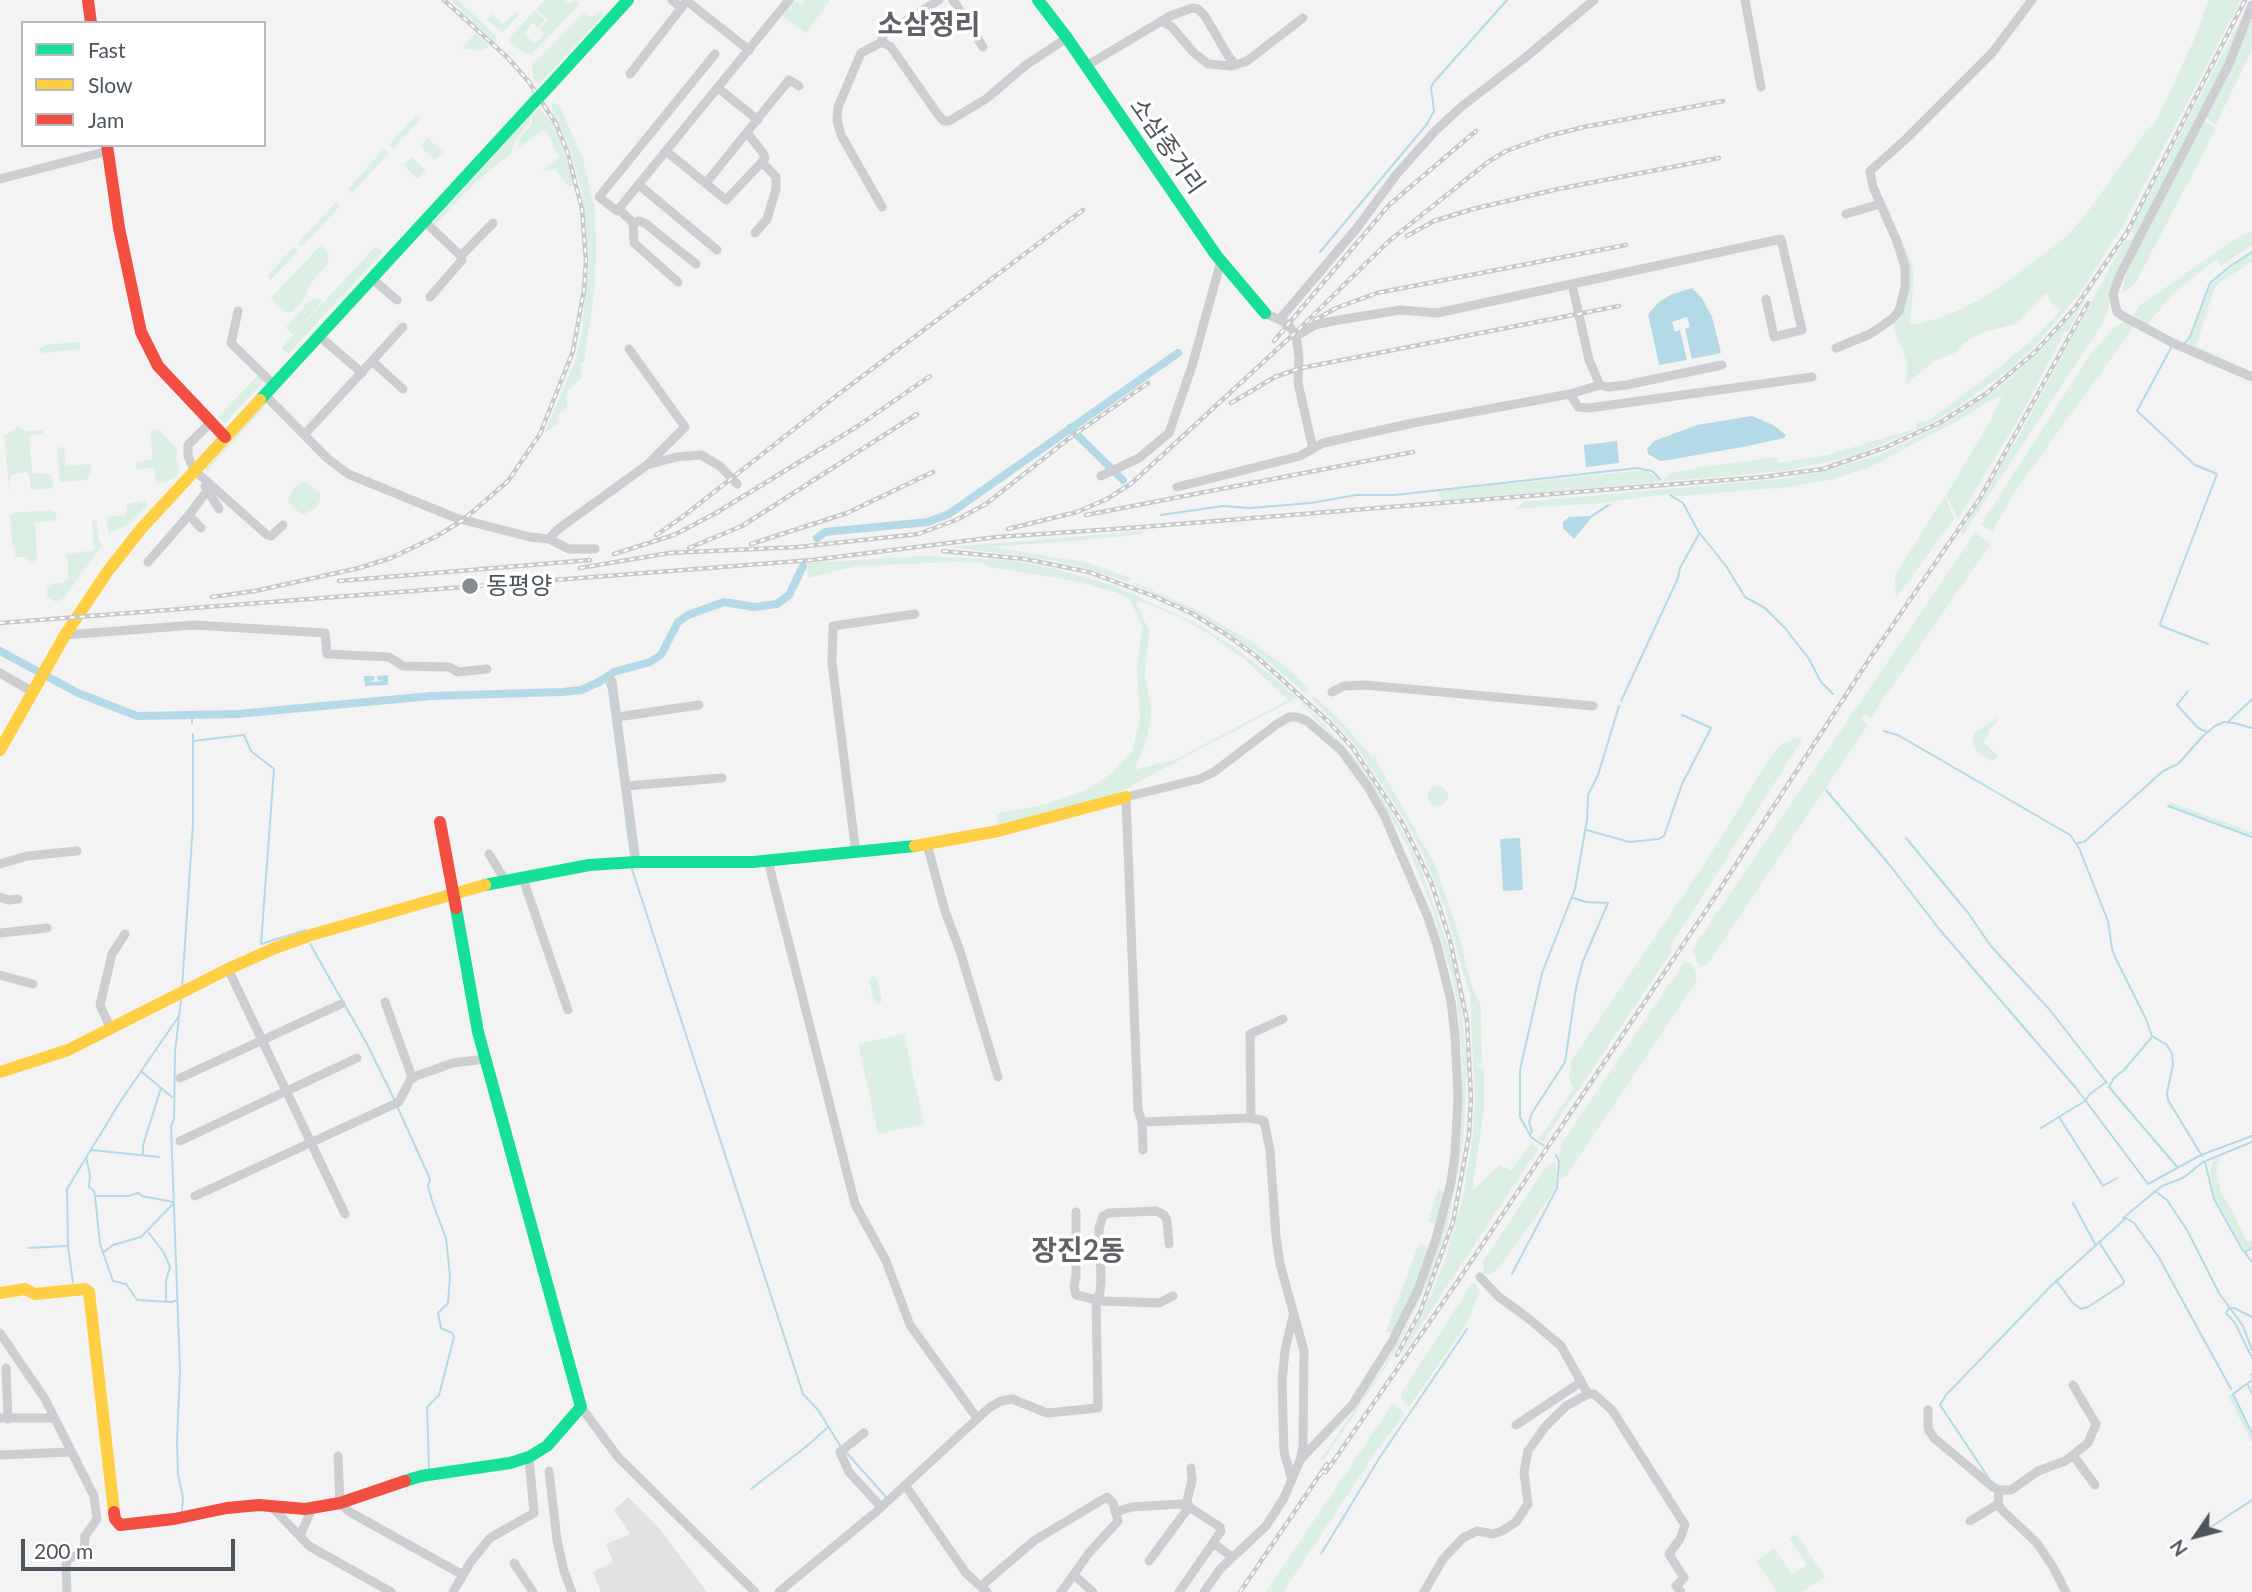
<!DOCTYPE html>
<meta charset="utf-8">
<style>
body{margin:0}
#map{position:relative;width:2252px;height:1592px;overflow:hidden;background:#f3f3f3;font-family:Lato,sans-serif}
canvas{display:block}
.legend{position:absolute;left:21px;top:21px;width:245px;height:126px;box-sizing:border-box;background:#fff;border:2px solid #b7bbbf;margin:0;padding:9px 12px;list-style:none;font-size:21px;color:#4c545e}
.legend li{display:flex;align-items:center;gap:14px;height:35px}
.legend b{width:35px;border:2px solid #b7bbbf}
.north{position:absolute;left:2161px;top:1501px;width:70px;height:70px;-webkit-text-stroke:5px #fff;paint-order:stroke;rotate:235deg;font-size:19px;font-weight:700;line-height:28px;text-align:center;color:#4c545e}
.north::after{content:'';display:block;margin:auto;width:24px;height:32px;background:#4c545e;clip-path:polygon(50% 0,100% 100%,50% 72%,0 100%)}
.scale{position:absolute;left:21px;top:1539px;width:214px;height:32px;box-sizing:border-box;border:4px solid #4c545e;border-top:0;padding-left:9px;font-size:21px;line-height:24px;white-space:nowrap;color:#4c545e;-webkit-text-stroke:5px #fff;paint-order:stroke}
</style>
<div id="map">
<canvas width="2252" height="1592"></canvas>
<ul class="legend">
<li><b style="height:9px;background:#16e098"></b>Fast</li>
<li><b style="height:9px;background:#ffcf43"></b>Slow</li>
<li><b style="height:9px;background:#f24e42"></b>Jam</li>
</ul>
<div class="north">N</div>
<div class="scale">200 m</div>
</div>
<script>
const ctx = document.querySelector('canvas').getContext('2d');
ctx.lineJoin = 'round';
function fill(path, color) { ctx.fillStyle = color; ctx.fill(path, 'evenodd'); }
const poly = rows => new Path2D(rows.map(r => 'M' + r).join(''));
function stroke(path, color, width, dash) { ctx.strokeStyle = color; ctx.lineWidth = width; ctx.lineCap = dash ? 'butt' : 'round'; ctx.setLineDash(dash || []); ctx.stroke(path); }
function drawText(font, color, halo, rows, align = 'center') {
  ctx.font = font + ' Lato,"Noto Sans KR",sans-serif'; ctx.lineWidth = 7; ctx.setLineDash([]); ctx.textBaseline = 'middle'; ctx.strokeStyle = halo; ctx.fillStyle = color; for (const [text, x, y, turn = 0] of rows) {
    ctx.save(); ctx.translate(x, y); ctx.rotate((+turn || 0) * Math.PI / 180); ctx.textAlign = isNaN(turn) ? turn : align; if (halo) ctx.strokeText(text, 0, 0); ctx.fillText(text, 0, 0); ctx.restore();
  }
}
const education = poly([
 [628,1497,658,1527,707,1592,601,1592,593,1572,613,1562,606,1544,630,1534,614,1510]
]);
const green = poly([
 [452,0,458,0,495,35,496,41,494,42,470,21],
 [545,0,565,0,568,3,578,0,579,5,531,55,521,51,509,42,510,37,535,10,545,20,538,28,533,23,524,33,534,44,544,34,540,29,548,20,536,9],
 [795,0,801,5,805,0,830,0,806,33,782,16],
 [2209,0,2241,0,2122,227,2080,293,2037,344,2009,370,1954,410,1917,431,1916,425,1919,422,1931,419,2000,367,2039,333,2061,310,2054,305,2046,293,2026,313,2019,323,1981,333,1963,344,1957,352,1936,360,1906,384,1907,363,1893,325,1899,318,1908,283,1875,186,1911,261,1914,276,1910,323,1916,325,1948,315,1979,300,2011,279,2068,235,2086,214,2145,132,2155,123,2194,40],
 [2249,3,2238,38,2111,300,2104,321,1963,535,1961,531,2020,434,2122,245,2126,240,2130,241,2134,234,2130,231],
 [517,11,520,14,503,32,487,20,492,14,503,24],
 [600,11,605,14,539,84,534,80,532,66,534,63,585,12,591,17],
 [2252,20,2252,50,2216,124,2205,118],
 [476,33,490,47,478,51,462,48],
 [551,102,559,105,582,156,595,211,596,254,594,295,584,361,580,363,582,378,567,391,567,407,557,416,558,424,545,432,576,359,582,330,589,262,582,192,571,153,553,115],
 [539,108,553,123,557,132,575,184,572,186,566,184,555,169,541,172,559,157,547,132,542,131,517,149,521,136,532,124,532,115],
 [416,115,421,119,393,149,389,145],
 [530,116,529,123,516,139,511,153,472,186,435,225,433,223],
 [2203,121,2215,128,2207,146,2136,282,2127,291,2121,293,2129,265],
 [428,138,443,152,435,160,421,147],
 [384,149,389,153,352,193,348,189],
 [411,157,426,170,418,179,403,165],
 [336,202,340,206,302,246,298,243],
 [2252,232,2252,245,2221,266,2216,259,2173,294,2147,325,2136,319,2134,315,2139,306,2238,237],
 [321,245,329,254,327,264,309,286,304,299,293,312,285,312,271,298],
 [376,246,383,252,288,354,281,348],
 [294,247,298,251,271,280,267,276],
 [2252,253,2252,262,2220,282,2214,290,2196,346,2252,372,2252,375,2187,347,2211,284,2230,268],
 [2087,296,2068,331,2065,331,2025,408,1958,519,1946,495,1993,416,2002,394,1959,420,1870,467,1833,479,1791,487,1680,496,1667,494,1602,503,1515,509,1523,502,1788,478,1828,470,1882,454,1949,421,1999,388,2042,349],
 [317,298,323,301,293,334,286,327,308,302],
 [2126,321,2136,324,2014,493,1992,532,1981,525,2091,353,2116,326],
 [72,342,80,342,80,349,43,353,38,350,47,345],
 [258,375,264,381,225,423,218,417],
 [265,404,266,405,207,471,205,469],
 [18,427,27,431,43,430,43,434,29,436,32,473,51,474,54,488,31,490,29,474,25,472,10,475,9,491,4,435],
 [159,429,178,451,175,454,180,468,177,475,168,481,156,484,154,468,136,469,136,462,153,459,150,431],
 [1914,429,1914,431,1854,456,1785,471,1442,501,1439,495,1439,491,1645,470,1662,481,1671,473,1702,467,1777,457,1779,463,1827,455],
 [57,447,64,448,66,466,90,464,91,470,88,480,60,482],
 [305,482,320,493,320,500,316,508,302,515,288,502,291,492,295,487],
 [1945,496,1954,519,1896,598,1895,575],
 [145,500,148,504,128,525,108,534,107,517,126,515,127,504],
 [53,510,57,516,56,520,35,523,37,559,33,564,25,557,16,557,12,543,10,516,13,513],
 [92,521,97,521,99,542,103,544,64,598,56,602,47,597,47,588,53,583,62,583,69,579,67,554,94,550],
 [1143,531,1143,534,1085,540,992,547,1084,562,1131,578,1128,582,1074,565,1027,556,949,547],
 [1975,533,1991,543,1871,717,1865,714,1861,718,1868,725,1706,966,1698,964,1693,952,1695,945],
 [921,556,1010,560,1056,569,1112,585,1196,623,1229,644,1271,675,1297,698,1108,798,998,825,996,814,1047,804,1087,790,1112,773,1132,751,1140,719,1137,670,1142,625,1130,599,1115,592,1071,580,988,567,984,563,956,562,857,566,808,578,807,575,808,563],
 [1142,602,1181,618,1212,636,1244,659,1288,700,1174,760,1134,770,1147,739,1151,717,1151,705,1145,676,1149,631,1136,603],
 [1133,582,1193,608,1249,640,1297,676,1309,691,1305,693,1260,655,1210,621,1166,598,1132,584],
 [1311,697,1315,697,1337,717,1372,757,1375,755,1378,764,1434,863,1456,925,1472,986,1481,1006,1482,1063,1477,1064,1478,1067,1484,1068,1484,1109,1472,1191,1500,1165,1511,1170,1532,1143,1538,1149,1400,1357,1434,1288,1446,1257,1463,1197,1473,1134,1475,1098,1470,996,1445,908,1423,854,1406,821,1355,745],
 [1302,702,1354,756,1376,787,1395,817,1421,869,1452,957,1460,996,1467,1065,1463,1145,1447,1228,1433,1270,1401,1341,1381,1374,1323,1461,1321,1459,1383,1368,1408,1323,1426,1280,1445,1225,1456,1177,1461,1144,1463,1067,1457,1000,1452,977,1431,905,1408,847,1370,782,1344,748,1302,705],
 [1996,718,1998,721,1987,733,1989,735,1983,742,1998,756,1991,761,1978,753,1973,743,1974,733],
 [1797,738,1802,740,1670,947,1673,949,1543,1142,1539,1139,1573,1089,1569,1078,1572,1060,1705,863,1773,753,1783,743],
 '1428 796a10 10 0 1 1 20 0a10 10 0 1 1-20 0Z',
 [2169,802,2252,832,2252,836,2171,807,2168,805],
 [1684,962,1690,963,1694,967,1697,980,1566,1176,1560,1180,1559,1154,1561,1145],
 [872,976,877,979,882,1000,879,1005,874,1002,869,981],
 [904,1034,924,1124,878,1134,858,1044],
 [2234,1150,2220,1158,2216,1172,2221,1192,2237,1220,2245,1239,2247,1241,2252,1240,2252,1247,2245,1251,2215,1198,2210,1172,2213,1161],
 [1556,1162,1556,1188,1499,1268,1490,1274,1484,1274,1483,1262,1547,1165],
 [1439,1188,1445,1193,1438,1224,1428,1222],
 [1419,1243,1423,1244,1428,1250,1410,1298,1393,1333,1390,1333,1386,1331],
 [1474,1283,1480,1290,1467,1323,1409,1407,1401,1398,1401,1394,1471,1285],
 [2232,1394,2252,1435,2252,1443,2228,1396],
 [1393,1403,1402,1410,1404,1414,1382,1443,1283,1592,1266,1592],
 [1796,1534,1825,1577,1802,1592,1777,1592,1756,1561,1774,1548,1792,1575,1807,1565,1789,1538]
]);
const water = poly([
 [1692,288,1702,298,1712,317,1721,353,1692,359,1685,329,1690,327,1687,317,1672,322,1675,332,1680,330,1687,360,1659,365,1648,314,1658,303,1670,295],
 [1752,416,1773,425,1786,435,1784,438,1748,446,1668,460,1660,461,1648,454,1647,449,1654,441,1697,425],
 [1617,441,1619,463,1586,467,1584,445],
 [1613,504,1592,517,1574,539,1563,528,1563,522,1569,517,1590,516,1606,505],
 [388,675,388,685,365,686,364,676,375,676,374,680,370,682,384,681,378,680,377,676],
 [1520,838,1523,890,1503,891,1500,839]
]);
const stream = poly([
 [1320,252,1427,124,1434,111,1431,87,1434,82,1507,0],
 [2185,343,2190,337,2210,283,2229,267,2252,252],
 [2172,346,2137,411,2195,465,2217,474,2160,624,2161,626,2208,644],
 [1670,495,1683,503,1698,531,1726,566,1745,597,1765,608,1785,628,1809,659,1821,682,1833,694],
 [1161,515,1223,506,1250,508,1311,503,1356,495,1395,495,1637,468,1652,471,1660,479],
 [605,678,609,690,631,856],
 [2188,691,2177,705,2198,728,2207,732],
 [1621,701,1678,578,1680,568,1699,534],
 [192,716,192,723],
 [2229,721,2252,699],
 [1884,731,1898,735,2070,835,2079,848,2108,921,2112,949,2116,959,2146,1019,2152,1036,2167,1045,2172,1054,2173,1065,2167,1093,2168,1100,2202,1156],
 [193,741,244,735,251,751,274,769,261,944,306,930],
 [1826,790,1888,863,1940,930,2076,1088,2148,1184,2201,1155,2252,1136],
 [2168,806,2252,837],
 [1587,830,1629,842,1659,839,1664,836,1682,784,1711,728,1682,715],
 [1906,838,1969,914,1990,945,2049,1009,2107,1083],
 [2077,843,2084,842,2163,771,2178,764,2203,736,2215,726,2224,722,2234,723,2252,728],
 [632,869,803,1394,818,1410,841,1447],
 [310,944,367,1044,395,1101],
 [182,988,193,824,193,734],
 [181,1000,175,1052,174,1119,171,1126,180,1371,177,1441,178,1474,183,1498,182,1511],
 [2151,1038,2124,1070,2114,1078,2109,1087,2178,1168],
 [142,1072,172,1097],
 [397,1106,430,1179,428,1186,432,1201,446,1238,450,1276,448,1303,438,1313,441,1328,452,1333,454,1337,439,1395,427,1407,429,1469],
 [2059,1117,2103,1186,2117,1178],
 [2041,1128,2085,1101,2090,1094,2105,1083],
 [1530,1134,1532,1131,1529,1122,1532,1113,1565,1062,1576,988,1583,961,1608,903,1586,902,1573,898],
 [1544,1146,1531,1137,1520,1117,1520,1070,1542,973,1575,889,1587,820,1588,795,1598,775,1619,706],
 [91,1150,159,1157],
 [143,1155,143,1145,161,1088],
 [86,1157,90,1175,89,1187,94,1191,95,1196,100,1244,113,1281,126,1284,137,1300,172,1302,177,1300],
 [2205,1162,2214,1199,2242,1249,2252,1262],
 [2155,1191,2167,1200,2187,1230,2219,1293,2243,1326,2252,1350],
 [95,1196,128,1196,138,1193,142,1196,173,1202],
 [2073,1203,2095,1244],
 [2123,1218,2162,1186,2183,1178,2203,1162,2252,1142],
 [149,1233,164,1253,170,1267,166,1281,166,1300],
 [28,1248,67,1246],
 [104,1252,113,1245,141,1237,174,1203],
 [2245,1252,2252,1248],
 [1512,1274,1557,1188,1559,1161,1556,1155],
 [2056,1280,2072,1302,2081,1309,2088,1307,2123,1284,2124,1281,2099,1242],
 [73,1283,68,1246,67,1189,120,1102,179,1016],
 [2252,1317,2234,1308,2229,1308,2226,1313,2235,1323,2252,1358],
 [2252,1374,2252,1376],
 [2252,1380,2233,1394,2252,1433],
 [2248,1385,2252,1393],
 [845,1451,886,1497],
 [1988,1477,1940,1405,1946,1395,2052,1285,2126,1218,2134,1223,2158,1256,2231,1389],
 [751,1489,807,1446,827,1428],
 [2197,1536,2252,1500],
 [1321,1554,1380,1457,1467,1329]
]);
const canal = poly([
 [1070,428,1123,480],
 [817,538,825,532,928,522,949,514,1178,353],
 [0,651,78,693,137,716,237,714,431,696,562,692,581,690,599,682,614,672,650,662,661,655,678,622,688,615,724,602,754,607,777,604,789,595,803,566]
]);
const street = poly([
 [672,0,681,8],
 [953,0,983,47],
 [1745,0,1761,87],
 [2252,5,2229,64,2120,275,2113,294,2117,312,2121,315,2173,343,2252,377],
 [1161,21,1171,26,1194,53,1208,64,1232,66,1247,61,1303,18],
 [882,42,882,36,939,0],
 [715,54,599,197,617,211,789,0],
 [1086,66,1170,16,1192,8,1198,9,1205,16,1227,54,1235,65],
 [630,74,685,3,688,2,697,9,749,50],
 [718,88,758,120],
 [748,134,763,153,765,158,762,162,776,177,776,189,767,219,755,233],
 [666,151,726,200,762,162],
 [0,179,108,151],
 [706,183,789,80,799,86],
 [639,185,717,250],
 [882,207,841,135,837,120,838,107,861,53,882,42,891,47,939,116,944,121,949,121,986,99,1026,65,1067,38],
 [619,209,633,223,634,243,678,282],
 [1846,214,1880,204],
 [424,221,461,256,462,260,430,297],
 [633,223,639,221,646,224,696,264],
 [461,256,493,223],
 [371,278,397,300],
 [1572,284,1589,360,1600,385],
 [238,311,231,343,273,384],
 [1265,313,1288,324,1296,336,1299,357,1298,383,1313,449],
 [1280,319,1357,228,1396,175,1435,131,1461,107,1526,57,1594,0],
 [318,335,362,373],
 [1296,336,1315,325,1333,321,1400,310,1437,313,1781,239,1802,330,1774,337,1766,299],
 [1836,348,1870,334,1892,319,1899,311,1905,288,1905,266,1896,239,1873,187,1870,171,1906,139,1992,53,2032,0],
 [629,349,685,427,648,464],
 [372,361,403,389],
 [264,394,327,458,348,474,456,518,530,537,549,539,569,549,595,549],
 [1570,394,1578,407,1589,408,1812,377],
 [210,423,188,445,188,456,194,470,267,535,271,536,283,525],
 [304,435,403,327],
 [1101,476,1139,458,1169,433,1192,366,1221,261],
 [205,486,219,509],
 [1177,487,1300,456,1323,443,1413,423,1570,394,1600,385,1608,387,1626,385,1722,365],
 [201,528,189,515,207,491],
 [549,539,557,530,647,465,676,457,701,455,720,466,737,484],
 [148,562,189,515],
 [65,635,194,625,325,633,327,654,389,657,403,666,449,667,458,672,487,669],
 [0,673,33,692],
 [612,681,636,862],
 [1332,692,1344,686,1365,685,1593,706],
 [617,717,699,705],
 [626,786,722,778],
 [927,844,945,911,960,951,998,1077],
 [856,853,832,663,833,626,915,614],
 [489,854,505,880],
 [768,861,855,1204,886,1261,910,1325,977,1418],
 [0,864,27,856,77,851],
 [522,876,568,1010],
 [0,897,9,900,18,899],
 [0,933,47,928],
 [228,969,345,1214],
 [0,975,33,984],
 [385,1002,412,1077],
 [111,1029,100,1005,112,954,125,934],
 [180,1078,341,1004],
 [1251,1118,1250,1034,1283,1019],
 [1142,1122,1251,1118,1264,1121,1270,1150,1276,1236,1280,1264,1304,1351,1303,1447,1300,1460,1284,1498,1266,1526,1220,1569,1204,1592],
 [180,1141,357,1058],
 [1143,1150,1142,1122,1138,1110,1126,797,1199,779,1214,772,1277,724,1289,717,1297,717,1307,721,1341,750,1368,787,1384,815,1427,915,1437,945,1451,1001,1455,1036,1458,1097,1455,1154,1451,1182,1436,1239,1417,1292,1392,1342,1353,1404,1300,1460],
 [195,1196,399,1102,410,1080,416,1076,453,1063,485,1059],
 [1076,1212,1076,1277,1074,1286,1076,1295,1102,1301,1159,1303,1173,1296],
 [1480,1277,1499,1297,1528,1318,1561,1346,1588,1394],
 [0,1333,45,1399,94,1496,97,1519,85,1536,84,1553,68,1559,66,1564,67,1592],
 [6,1368,8,1419],
 [581,1407,618,1457,755,1592],
 [1928,1410,1928,1429,1934,1438,1993,1487,1999,1490,2011,1490,2038,1471,2065,1461,2088,1443,2096,1424,2073,1385],
 [0,1418,54,1418],
 [1516,1425,1581,1382],
 [864,1433,840,1452,849,1472,881,1507],
 [0,1455,70,1452],
 [2073,1455,2095,1485],
 [338,1456,340,1503,348,1511,463,1575],
 [549,1471,557,1540,564,1571,572,1592],
 [1292,1480,1284,1452,1282,1381,1285,1350,1293,1316],
 [905,1485,966,1573,987,1592],
 [1999,1490,1998,1504,2002,1510,2037,1543,2053,1567,2066,1592],
 [272,1507,309,1546,391,1592],
 [1115,1512,1132,1507,1181,1504,1189,1507,1220,1527,1221,1531,1213,1543,1232,1557],
 [1970,1521,1998,1504],
 [300,1536,312,1508],
 [1149,1561,1189,1507,1187,1501,1192,1480,1191,1468],
 [514,1563,533,1592],
 [1074,1575,1093,1592],
 [981,1586,1035,1540,1107,1497,1113,1503,1118,1521,1089,1553,1061,1592],
 [453,1592,470,1563,490,1538,534,1513,529,1457],
 [779,1592,876,1512,990,1407,1001,1401,1012,1399,1047,1413,1098,1408,1096,1300,1100,1293,1101,1280,1099,1228,1103,1216,1109,1213,1156,1211,1164,1215,1167,1220,1169,1244],
 [1179,1592,1213,1543],
 [1424,1592,1443,1559,1463,1538,1477,1531,1493,1534,1502,1531,1516,1522,1528,1504,1524,1472,1528,1451,1545,1427,1566,1406,1588,1394,1594,1394,1612,1410,1685,1525,1680,1539,1669,1554,1684,1578,1676,1586,1681,1592]
]);
const fast = poly([
 [1038,0,1067,38,1216,255,1265,313],
 [543,93,628,0],
 [260,400,536,100],
 [485,885,589,865,636,862,753,862,915,846],
 [405,1481,421,1476,510,1463,529,1457,547,1446,581,1407,478,1032,456,908]
]);
const slow = poly([
 [0,750,65,635,108,571,141,529,260,400],
 [915,846,998,831,1126,797],
 [0,1072,68,1050,228,969,275,948,311,935,485,885],
 [0,1293,25,1289,35,1294,85,1289,89,1292,114,1512]
]);
const jam = poly([
 [88,0,91,23],
 [107,145,119,228,141,332,158,366,225,437],
 [440,822,456,908],
 [114,1512,115,1519,120,1525,174,1519,227,1508,259,1505,305,1509,340,1503,405,1481]
]);
const rail = poly([
 [1407,236,1434,221,1473,209,1558,189,1719,158],
 [2124,238,2245,0],
 [1315,320,1336,308,1377,293,1626,245],
 [1274,341,1389,205,1476,131],
 [1231,403,1275,377,1301,368,1619,306],
 [1086,515,1413,452],
 [1008,529,1077,512,1107,499,1132,483,1297,331,1389,241,1488,162,1506,151,1548,136,1584,127,1723,101],
 [656,535,681,518,840,393,1083,210],
 [751,544,847,513,933,472],
 [689,548,742,526,917,414],
 [943,551,1025,559,1089,572,1156,597,1193,614,1227,635,1256,656,1330,723,1352,747,1402,822,1431,882,1450,940,1467,1021,1471,1098,1469,1135,1453,1222,1420,1312,1397,1355],
 [614,554,674,535,716,513,858,426,930,376],
 [580,568,669,553,798,547,918,534,956,520,986,504,1071,437,1148,383],
 [339,581,590,560],
 [212,597,255,591,359,568,391,558,437,536,463,520,508,481,540,434,573,351,584,290,586,261,582,209,568,154,556,124,529,82,508,58,444,0],
 [0,623,812,560,997,537,1129,528,1763,477,1823,469,1884,448,1941,422,1987,393,2035,352,2075,308,2127,232],
 [1322,1471,1326,1472,1460,1278,1709,906,1868,661,1980,498,2088,303],
 [1240,1592,1327,1464]
]);
const fastBridge = poly([
 [536,100,543,93]
]);
const markers = [
 [470,586,9,"#868c92"]
];
const streetNames = [
 ["소삼종거리",1167,146,55]
];
const poiNames = [
 ["동평양",486,586]
];
const quarterNames = [
 ["소삼정리",929,25],
 ["장진2동",1078,1251]
];
fill(education, '#e1e2e2');
fill(green, '#dbefe4');
fill(water, '#b4dae8');
stroke(stream, '#b4dae8', 2);
stroke(canal, '#b4dae8', 8);
stroke(street, '#cdced1', 9);
stroke(fast, '#16e098', 12);
stroke(slow, '#ffcf43', 12);
stroke(jam, '#f24e42', 12);
stroke(rail, '#c8c9cb', 4.5);
stroke(rail, '#fff', 2, [5]);
stroke(fastBridge, '#16e098', 12);
for (const [x, y, r, color] of markers) { const dot = new Path2D(); dot.arc(x, y, r, 0, 2 * Math.PI); ctx.fillStyle = color; ctx.fill(dot); stroke(dot, '#fff', 2.5); }
drawText('24px', '#4c545e', '#fff', streetNames);
drawText('24px', '#4c545e', '#fff', poiNames, 'left');
drawText('bold 28px', '#5f6266', '#fff', quarterNames);
</script>
